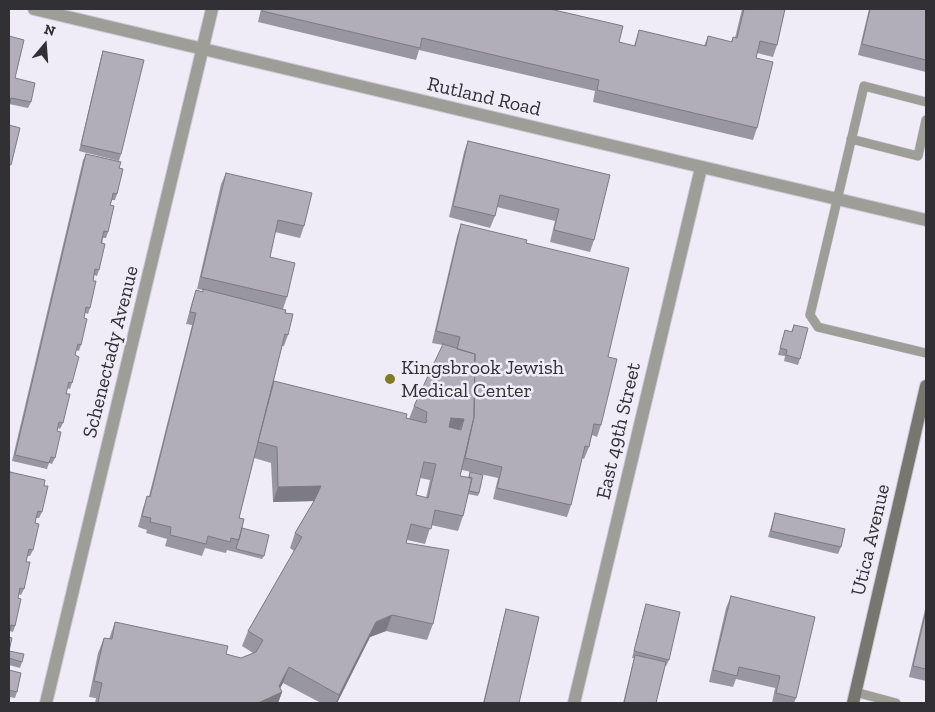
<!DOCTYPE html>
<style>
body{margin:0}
#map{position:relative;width:935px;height:712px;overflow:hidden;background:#efecf8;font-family:"Zilla Slab",serif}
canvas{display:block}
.frame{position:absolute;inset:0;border:10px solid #313034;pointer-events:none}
.north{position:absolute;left:20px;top:20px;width:50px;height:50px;-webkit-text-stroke:4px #efecf8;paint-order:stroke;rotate:18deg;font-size:14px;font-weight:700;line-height:20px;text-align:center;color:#313034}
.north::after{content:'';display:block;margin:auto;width:18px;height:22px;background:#313034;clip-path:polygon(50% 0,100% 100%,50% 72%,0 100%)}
</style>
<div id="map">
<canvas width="935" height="712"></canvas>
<div class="frame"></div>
<div class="north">N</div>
</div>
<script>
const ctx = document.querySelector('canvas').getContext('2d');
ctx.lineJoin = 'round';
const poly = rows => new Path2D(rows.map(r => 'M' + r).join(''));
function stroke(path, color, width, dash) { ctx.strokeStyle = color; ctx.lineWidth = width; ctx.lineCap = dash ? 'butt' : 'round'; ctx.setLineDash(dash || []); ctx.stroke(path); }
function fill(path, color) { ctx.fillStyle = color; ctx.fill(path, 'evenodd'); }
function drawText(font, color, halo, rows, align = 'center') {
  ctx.font = font + ' "Zilla Slab",serif'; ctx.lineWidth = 5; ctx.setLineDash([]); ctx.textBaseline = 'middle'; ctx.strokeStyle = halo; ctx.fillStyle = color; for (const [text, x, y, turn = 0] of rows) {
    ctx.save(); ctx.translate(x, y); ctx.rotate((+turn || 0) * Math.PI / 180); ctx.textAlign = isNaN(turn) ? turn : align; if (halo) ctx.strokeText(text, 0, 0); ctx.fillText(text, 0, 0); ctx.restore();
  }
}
const lane = poly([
 [926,102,864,86,810,315,818,327,926,353],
 [851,139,918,156,926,120],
 [855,692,896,703]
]);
const street = poly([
 [34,9,926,220],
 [46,703,212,9],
 [574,703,701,168]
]);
const secondary = poly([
 [853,703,926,386]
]);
const wall = poly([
 [261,9,550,9,619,42,634,46,639,30,704,46,708,36,731,42,733,37,735,38,742,9,785,9,777,45,773,57,757,53,756,58,757,128,753,140,593,102,595,91,419,50,416,60,258,22],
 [869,9,926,9,926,72,858,55],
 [103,51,121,154,119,161,79,151,101,57],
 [15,78,31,102,28,108,9,104],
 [468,141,610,175,594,240,590,252,550,242,555,221,497,207,495,216,490,228,449,217,464,152],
 [86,154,119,168,117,194,115,200,111,200,110,205,108,232,106,238,103,238,99,270,97,276,94,275,90,308,88,314,85,313,84,318,81,345,79,351,76,350,75,355,72,383,70,389,67,388,63,423,60,429,58,428,57,431,55,458,52,464,49,463,47,469,12,461,83,160],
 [226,173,304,226,300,238,275,232,270,257,287,297,283,309,285,313,288,335,284,346,282,346,273,384,409,419,414,406,443,345,432,343,457,236,461,224,526,243,608,357,601,425,597,437,592,435,589,447,584,459,582,458,571,505,567,517,493,499,498,478,462,470,460,476,468,478,470,472,479,493,478,496,468,494,463,516,458,531,431,525,425,544,407,540,406,543,433,624,427,640,386,631,370,637,337,703,321,703,283,683,280,688,282,692,278,703,95,703,96,698,89,697,98,653,104,638,109,639,115,622,226,654,241,658,253,653,242,646,248,631,294,551,290,548,295,533,314,501,273,502,271,463,254,458,239,518,242,528,264,556,262,559,227,550,226,553,205,548,202,556,165,546,167,539,146,533,147,530,138,527,143,508,147,496,149,496,192,325,186,324,192,302,196,290,202,292,203,290,197,289,221,184],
 [420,478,430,480,426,498,416,495],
 [794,325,800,359,798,365,784,361,785,356,778,355,785,330,791,332],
 [10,472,44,486,42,512,39,518,36,518,33,550,30,556,27,556,26,562,24,589,21,595,18,594,18,598,15,626,13,632,10,631,9,635,9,477],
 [775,513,841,547,838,554,768,537],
 [731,596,796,698,794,703,772,703,775,688,736,679,733,687,709,682,726,608],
 [646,604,669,660,666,666,665,666,656,703,623,703,634,658,632,658,644,610],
 [926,605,926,681,909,677],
 [506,609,519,703,483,703,504,616],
 [9,637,9,651,22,662,20,668,9,665],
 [9,670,17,692,15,698,9,697]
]);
const shadedWall = poly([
 [451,418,464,419,458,434,446,433],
 [321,486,316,501,273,502,278,487],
 [392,615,386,631,370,637,337,703,336,703,339,695,376,622],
 [289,667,283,683,277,694,282,692,278,703,258,703,279,686]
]);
const building = poly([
 [263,9,550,9,623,26,619,42,635,46,639,30,706,46,708,36,732,42,733,37,737,38,744,9,785,9,777,45,760,41,756,58,773,62,757,128,597,90,599,80,422,38,420,48,262,11,263,9],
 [870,9,926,9,926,60,862,44,870,9],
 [9,36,24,40,15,78,35,83,31,102,11,98,9,106,9,36],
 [103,51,144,60,121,154,81,145,103,51],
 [9,125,20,128,11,165,9,164,9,125],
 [468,141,610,175,594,240,554,230,559,209,500,195,495,216,453,206,468,141],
 [86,154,121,162,119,168,123,169,117,194,113,193,112,199,110,205,114,206,108,232,104,231,101,243,105,244,99,270,95,269,93,281,96,281,90,308,86,307,84,318,87,319,81,345,78,344,75,355,79,357,72,383,69,382,66,394,70,394,63,423,59,422,57,431,61,432,55,458,51,457,49,463,15,455,86,154],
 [226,173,312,193,304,226,278,220,270,257,295,263,287,297,201,277,226,173],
 [461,224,527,240,526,243,629,268,608,357,617,359,601,425,594,424,589,447,585,446,571,505,497,488,502,467,465,458,474,417,475,354,457,349,460,337,436,331,461,224],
 [203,289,286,310,285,313,293,314,288,335,285,334,239,518,244,519,239,540,231,538,230,542,208,536,206,544,170,535,171,527,150,522,151,518,142,516,147,496,150,497,196,313,190,312,196,290,203,292,203,289],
 [794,325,808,328,800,359,786,355,787,350,780,348,785,330,792,332,794,325],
 [443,344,475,354,474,417,460,476,472,478,463,516,435,510,431,529,411,524,406,543,449,550,433,624,392,615,376,622,339,695,289,667,279,686,282,692,258,703,103,703,98,702,102,683,94,681,104,638,112,639,115,622,228,646,226,654,241,658,256,652,263,640,248,631,302,537,295,533,314,501,321,486,278,487,277,447,258,442,274,381,407,414,406,418,426,423,427,420,426,420,427,412,414,406,443,344],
 [451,418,464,419,461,430,449,427,451,418],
 [424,462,436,464,428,498,416,495,424,462],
 [10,472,45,480,44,486,48,486,42,512,38,511,36,518,35,523,39,524,33,550,29,549,26,562,30,562,24,589,20,588,18,598,21,599,15,626,11,625,9,635,9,479,10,472],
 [470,472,483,475,479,493,469,491,472,478,469,478,470,472],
 [775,513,845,529,841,547,771,531,775,513],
 [242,528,269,535,264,556,236,549,242,528],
 [731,596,815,617,796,698,776,693,780,676,739,667,737,676,713,670,731,596],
 [646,604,680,612,669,660,634,651,646,604],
 [506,609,539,617,519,703,484,703,506,609],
 [926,611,926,669,913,666,926,611],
 [9,637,12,638,9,651,24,654,22,662,9,658,9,637],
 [635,655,666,662,656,703,624,703,635,655],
 [9,670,21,673,17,692,9,690,9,670]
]);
const markers = [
 [390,379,6,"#827b21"]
];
const streetNames = [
 ["Rutland Road",484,97,13],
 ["Schenectady Avenue",111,352,-76],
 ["East 49th Street",619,431,-77],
 ["Utica Avenue",871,540,-77]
];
const poiNames = [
 ["Kingsbrook Jewish",401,368],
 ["Medical Center",401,391]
];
stroke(lane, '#cdcad5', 10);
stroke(street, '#cdcad5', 14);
stroke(secondary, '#cdcad5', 14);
stroke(lane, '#9e9e98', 9);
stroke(street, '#9e9e98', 12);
stroke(secondary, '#77776f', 12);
fill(wall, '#9896a0');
fill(shadedWall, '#7c7a82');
fill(building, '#b1aeba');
stroke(building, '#7c7a82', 1);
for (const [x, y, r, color] of markers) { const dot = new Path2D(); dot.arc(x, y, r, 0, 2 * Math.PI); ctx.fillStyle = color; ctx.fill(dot); stroke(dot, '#efecf8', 2); }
drawText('20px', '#313034', '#efecf8', streetNames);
drawText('20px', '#313034', '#efecf8', poiNames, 'left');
</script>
